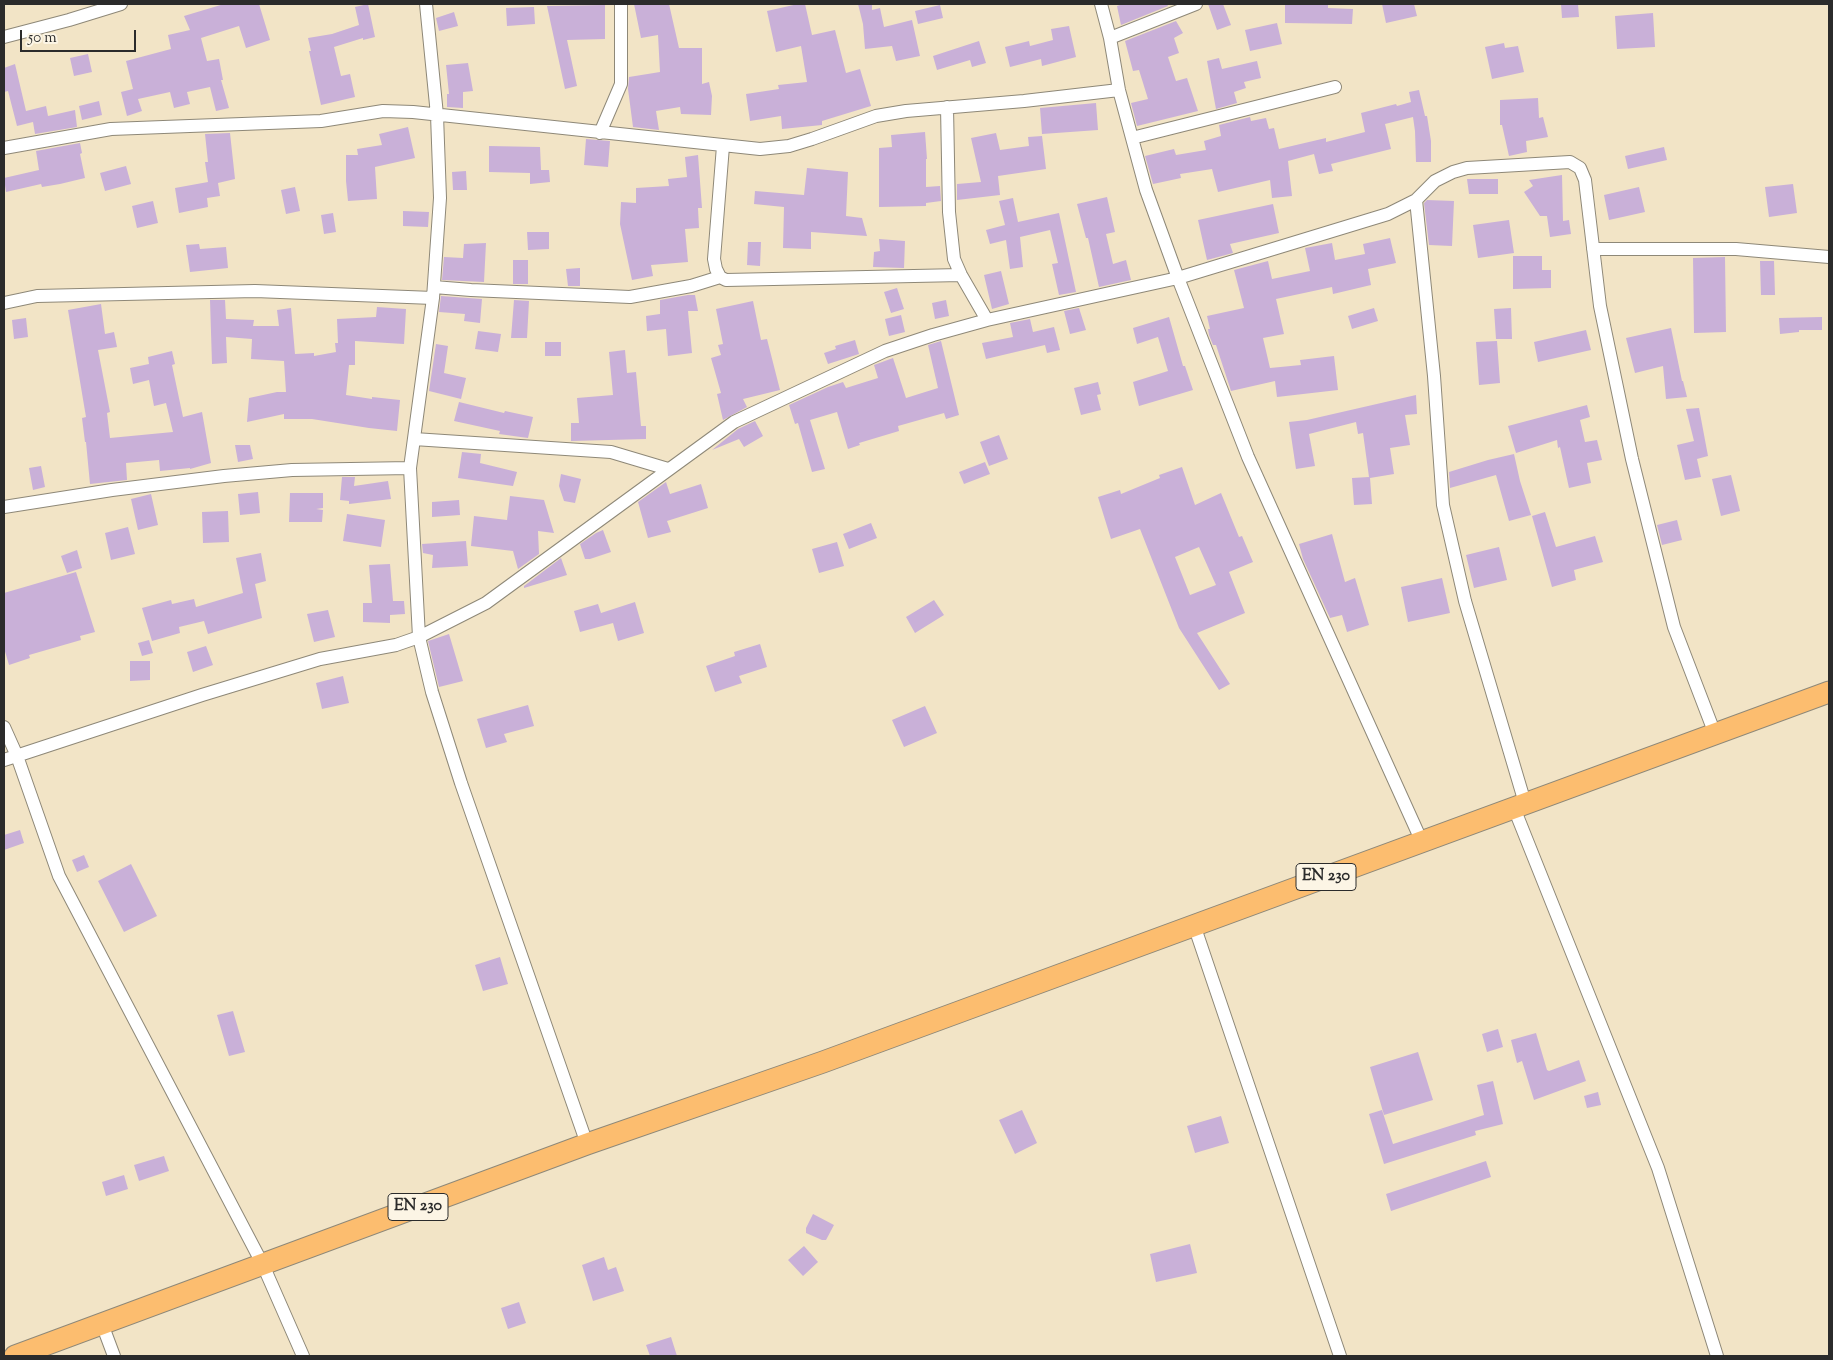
<!DOCTYPE html>
<style>
body{margin:0}
#map{position:relative;width:1833px;height:1360px;overflow:hidden;background:#f2e4c6;font-family:"Sorts Mill Goudy",serif}
canvas{display:block}
.frame{position:absolute;inset:0;border:5px solid #2b2b2b;pointer-events:none}
.scale{position:absolute;left:20px;top:30px;width:116px;height:22px;box-sizing:border-box;border:2px solid #2b2b2b;border-top:0;padding-left:6px;font-size:15px;line-height:18px;white-space:nowrap;color:#2b2b2b;-webkit-text-stroke:4px #fcf5e5;paint-order:stroke}
</style>
<div id="map">
<canvas width="1833" height="1360"></canvas>
<div class="frame"></div>
<div class="scale">50 m</div>
</div>
<script>
const ctx = document.querySelector('canvas').getContext('2d');
ctx.lineJoin = 'round';
function fill(path, color) { ctx.fillStyle = color; ctx.fill(path, 'evenodd'); }
const poly = rows => new Path2D(rows.map(r => 'M' + r).join(''));
function stroke(path, color, width, dash) { ctx.strokeStyle = color; ctx.lineWidth = width; ctx.lineCap = dash ? 'butt' : 'round'; ctx.setLineDash(dash || []); ctx.stroke(path); }
function drawText(font, color, halo, rows, align = 'center') {
  ctx.font = font + ' "Sorts Mill Goudy",serif'; ctx.lineWidth = 4.5; ctx.setLineDash([]); ctx.textBaseline = 'middle'; ctx.strokeStyle = halo; ctx.fillStyle = color; for (const [text, x, y, turn = 0] of rows) {
    ctx.save(); ctx.translate(x, y); ctx.rotate((+turn || 0) * Math.PI / 180); ctx.textAlign = isNaN(turn) ? turn : align; if (halo) ctx.strokeText(text, 0, 0); ctx.fillText(text, 0, 0); ctx.restore();
  }
}
const building = poly([
 [224,4,259,4,270,40,246,48,239,26,201,38,207,61,219,59,223,80,221,80,229,108,216,111,210,87,187,92,190,104,174,108,170,92,138,99,142,111,127,116,121,92,133,89,126,61,171,49,168,35,190,30,184,16],
 [368,4,375,37,363,40,363,38,334,47,341,76,350,74,355,97,321,105,309,51,311,51,308,38,332,34,359,25,355,7],
 [634,4,669,4,679,48,702,48,702,84,709,82,712,96,711,115,681,114,680,107,656,111,659,130,633,127,628,89,629,77,660,72,658,35,641,38],
 [798,4,805,4,812,35,835,30,846,73,860,69,871,106,822,121,822,125,782,129,781,116,750,121,746,94,779,89,778,85,807,82,801,46,776,52,767,11],
 [858,4,872,4,872,10,880,8,884,27,912,20,920,56,896,61,892,46,865,49,863,24],
 [1123,4,1167,4,1168,6,1121,25,1117,6],
 [1208,4,1223,4,1231,25,1217,30],
 [1313,4,1328,4,1328,8,1353,9,1352,24,1285,23,1285,5],
 [1382,4,1414,4,1417,16,1386,23],
 [1561,4,1578,4,1579,17,1562,18],
 [605,5,605,39,567,40,577,86,565,89,547,6],
 [940,5,943,18,918,24,915,11],
 [534,7,535,24,507,26,506,8],
 [454,12,458,26,439,31,436,18],
 [1653,13,1655,47,1617,49,1615,16],
 [1176,21,1183,33,1174,38,1179,53,1168,57,1176,81,1187,78,1198,111,1137,126,1131,103,1148,99,1139,70,1133,71,1125,41],
 [1277,23,1282,44,1250,51,1245,30],
 [1069,26,1076,57,1042,66,1041,59,1010,67,1005,47,1029,41,1030,46,1053,40,1051,29],
 [979,41,986,63,972,67,970,60,937,70,933,56],
 [1504,43,1505,48,1518,46,1524,72,1492,79,1485,47],
 [88,54,92,72,74,76,70,58],
 [1219,58,1222,69,1257,61,1261,78,1244,82,1246,88,1234,92,1237,103,1216,109,1207,61],
 [468,63,473,91,463,92,463,108,447,107,447,94,449,94,446,65],
 [15,64,26,111,46,106,48,116,75,110,77,127,35,134,33,122,17,126,8,91,4,92,4,68],
 [1419,90,1425,116,1427,116,1431,141,1431,162,1416,162,1415,131,1413,117,1385,124,1391,149,1331,164,1333,171,1319,174,1314,154,1288,161,1292,196,1272,198,1270,180,1218,192,1212,169,1180,174,1181,178,1153,184,1145,156,1174,149,1176,155,1206,150,1204,141,1221,136,1219,125,1250,117,1251,121,1266,118,1269,129,1274,128,1279,149,1326,138,1326,142,1365,132,1361,113,1396,104,1397,106,1411,102,1409,92],
 [1538,98,1539,118,1543,117,1548,137,1526,141,1527,152,1509,156,1502,125,1500,125,1500,100],
 [99,101,102,115,82,120,79,106],
 [1096,103,1098,130,1042,134,1040,108],
 [408,127,415,158,375,167,377,199,348,201,346,181,346,155,358,155,357,149,382,145,379,134],
 [925,132,927,159,926,159,926,187,940,186,941,201,926,203,926,206,879,207,879,148,892,147,891,135],
 [230,133,235,179,218,183,220,196,207,198,208,207,179,213,175,188,208,182,205,162,208,162,205,134],
 [996,133,1000,150,1029,146,1028,137,1042,136,1046,169,998,176,1000,195,957,200,957,184,981,182,971,138],
 [586,139,610,141,608,167,584,165],
 [80,143,82,153,80,154,85,178,60,184,42,187,41,184,6,192,4,178,39,170,36,151],
 [489,146,540,147,541,170,549,170,550,182,530,184,530,173,489,172],
 [1664,147,1667,160,1628,169,1625,156],
 [698,155,702,208,698,208,699,228,685,229,688,262,651,265,653,276,632,280,620,224,621,202,636,203,636,188,669,186,668,179,687,177,685,157],
 [126,166,131,184,105,191,100,173],
 [807,168,848,172,846,216,862,218,867,236,811,232,811,249,783,248,784,207,754,204,755,191,804,195],
 [466,171,467,190,453,190,452,172],
 [1562,175,1563,221,1569,220,1571,234,1550,237,1547,216,1540,216,1524,192,1533,186,1529,180],
 [1467,179,1498,179,1498,194,1469,194],
 [1793,184,1797,213,1769,217,1765,187],
 [295,187,300,211,286,214,281,190],
 [1639,187,1645,212,1609,220,1604,195],
 [1107,197,1115,232,1106,234,1113,264,1126,260,1131,280,1099,287,1088,238,1086,238,1077,204],
 [1013,198,1018,222,1059,213,1076,292,1059,295,1052,264,1058,263,1050,230,1020,237,1023,267,1010,269,1006,240,990,244,986,230,1005,225,999,201],
 [1427,200,1454,201,1452,246,1429,245,1424,203],
 [153,201,158,223,137,228,132,206],
 [1273,204,1279,233,1230,244,1233,253,1207,260,1198,220],
 [403,211,429,212,428,227,403,226],
 [333,213,336,232,324,234,321,215],
 [1509,220,1514,253,1478,258,1473,225],
 [527,232,549,232,549,249,528,250],
 [1390,238,1396,263,1368,269,1371,285,1333,294,1332,287,1276,299,1284,334,1263,338,1270,368,1301,365,1300,360,1334,356,1338,390,1277,397,1275,381,1231,391,1216,345,1213,345,1209,335,1208,329,1210,329,1207,316,1244,308,1234,270,1268,261,1272,279,1310,271,1305,248,1332,243,1335,260,1365,254,1363,244],
 [879,239,905,241,904,268,873,267,874,252,880,251],
 [748,242,761,242,760,266,747,265],
 [486,243,484,282,442,280,444,257,463,258,464,244],
 [199,244,200,249,226,247,228,268,190,272,186,245],
 [1513,256,1542,256,1542,270,1551,270,1551,288,1513,289],
 [1725,257,1726,332,1694,333,1693,258],
 [513,260,528,260,528,284,513,284],
 [1760,261,1774,261,1775,295,1761,295],
 [580,268,580,286,568,286,566,269],
 [1001,271,1009,304,992,309,984,275],
 [897,288,904,309,891,313,884,292],
 [688,295,695,295,698,311,688,311,692,353,668,356,666,329,647,331,646,316,660,314,660,300],
 [441,296,482,299,480,323,464,321,465,314,439,312],
 [210,300,225,300,226,319,254,320,253,326,279,326,277,310,291,308,295,354,314,353,314,356,336,352,335,343,338,343,337,319,376,317,377,307,406,309,404,344,355,341,355,365,349,365,346,395,372,399,372,397,400,400,397,431,369,428,312,419,284,419,284,414,247,422,249,398,277,392,286,392,284,361,251,359,252,339,226,337,227,363,212,364],
 [514,300,529,301,527,338,511,338],
 [946,300,949,316,935,319,932,303],
 [753,301,761,340,767,339,780,390,743,399,747,407,723,420,717,394,721,393,711,358,721,355,718,345,723,344,716,309],
 [101,304,105,334,114,332,117,347,98,350,110,412,107,413,110,438,173,432,166,403,154,406,149,380,133,384,130,368,149,364,148,357,172,351,175,364,172,365,183,417,202,412,211,463,190,469,190,468,160,471,159,460,126,463,127,480,90,484,86,442,85,442,82,418,86,417,68,310],
 [1079,308,1086,330,1070,334,1064,311],
 [1374,308,1378,321,1352,329,1348,316],
 [1511,308,1512,339,1496,339,1494,309],
 [901,315,905,332,889,336,885,319],
 [1169,317,1183,366,1185,366,1193,390,1139,406,1133,382,1168,371,1158,337,1137,344,1133,328],
 [1822,317,1822,330,1799,330,1799,332,1780,334,1779,318],
 [26,318,28,337,14,339,12,320],
 [1030,319,1033,332,1054,327,1060,350,1047,353,1045,345,986,359,982,343,1013,337,1010,323],
 [1671,328,1682,381,1683,381,1687,397,1666,399,1663,366,1635,373,1626,338],
 [1586,330,1591,350,1538,362,1534,342],
 [478,331,501,334,498,352,475,349],
 [855,340,859,354,828,364,824,353,836,349,835,346],
 [941,341,959,415,946,419,944,413,898,426,899,431,859,443,860,445,848,449,837,412,810,420,825,469,812,472,798,423,795,424,789,405,828,387,843,382,846,388,878,378,874,365,893,358,906,398,938,388,928,345],
 [1497,341,1500,383,1479,385,1476,342],
 [545,342,561,342,561,356,545,356],
 [436,344,448,346,444,373,466,378,461,399,429,391],
 [625,350,627,373,636,372,641,426,646,426,646,439,571,441,571,423,579,423,577,398,613,395,609,352],
 [1098,382,1101,394,1097,395,1101,410,1081,415,1074,388],
 [1416,395,1417,414,1405,415,1410,445,1390,448,1394,474,1370,478,1372,504,1354,505,1352,478,1369,477,1363,433,1358,434,1356,422,1309,434,1315,466,1296,469,1289,422,1307,420],
 [459,402,504,413,505,411,533,417,528,438,499,434,500,431,454,421],
 [1587,405,1590,417,1580,420,1585,442,1597,440,1602,460,1587,463,1591,483,1569,488,1560,447,1558,448,1557,440,1516,453,1508,426],
 [1699,408,1708,456,1697,459,1701,477,1685,480,1677,445,1694,441,1686,409],
 [755,421,763,436,744,447,739,439,712,450,738,429],
 [999,435,1008,459,989,466,980,442],
 [235,445,250,445,253,459,238,462],
 [462,452,481,454,480,463,517,472,513,486,458,478],
 [1514,454,1520,481,1531,515,1509,521,1496,475,1450,488,1449,472,1488,460],
 [985,462,990,474,964,484,959,472],
 [41,466,45,487,33,490,29,468],
 [1182,467,1195,505,1221,493,1239,537,1242,536,1253,562,1229,572,1245,613,1197,633,1230,684,1219,690,1179,628,1140,529,1111,539,1098,497,1120,490,1121,494,1160,478,1159,475],
 [1199,547,1216,585,1190,595,1175,557],
 [561,474,581,479,575,503,564,501,559,486],
 [1731,475,1740,511,1721,516,1712,479],
 [342,477,355,477,354,486,388,481,391,499,349,504,349,501,340,500],
 [666,482,670,494,701,484,708,508,667,521,671,532,648,538,638,502],
 [258,492,260,513,240,515,238,494],
 [290,493,323,493,323,508,316,509,323,510,322,522,289,522],
 [151,494,158,525,138,530,131,499],
 [510,496,544,500,554,533,538,531,539,554,518,569,513,551,471,546,474,516,507,520],
 [459,500,460,515,432,517,432,502],
 [228,511,229,542,203,543,202,512],
 [1545,512,1556,547,1595,536,1603,562,1574,570,1576,580,1552,587,1532,516],
 [347,514,385,520,381,547,343,541],
 [1677,520,1682,540,1662,545,1657,525],
 [871,523,877,538,849,549,843,534],
 [128,527,135,554,111,560,105,533],
 [603,530,611,552,590,559,585,559,580,544,596,533],
 [1332,534,1345,582,1355,578,1369,625,1347,632,1342,615,1330,618,1303,559,1299,544],
 [466,541,468,566,432,568,433,555,423,553,422,544],
 [837,542,844,566,819,573,812,549],
 [1499,547,1507,580,1474,588,1466,555],
 [77,550,82,568,67,573,61,556],
 [261,553,266,581,255,584,262,618,208,634,204,621,179,627,180,633,152,641,142,608,171,600,172,604,194,599,196,607,243,593,236,558],
 [561,558,567,575,524,588,524,586],
 [390,564,393,601,404,601,405,614,390,615,390,623,363,622,363,603,372,603,369,565],
 [76,572,95,632,80,636,81,640,29,655,30,658,9,665,4,648,4,593],
 [1442,578,1450,613,1408,622,1401,587],
 [934,600,944,615,915,633,906,617],
 [635,602,644,633,618,641,613,623,580,632,574,611,598,604,601,613],
 [328,610,335,637,314,642,307,614],
 [449,634,463,681,439,687,428,641],
 [149,640,153,653,142,656,138,643],
 [760,644,767,667,739,676,742,683,715,692,706,666,735,656,734,652],
 [206,646,213,665,193,672,187,652],
 [130,661,150,661,150,680,130,681],
 [343,676,349,703,322,709,316,683],
 [528,705,534,726,504,734,507,742,486,748,477,719],
 [925,706,937,733,904,747,892,720],
 [20,830,24,843,4,850,4,835],
 [84,855,89,867,77,872,72,860],
 [131,864,157,916,124,932,98,881],
 [500,957,508,984,483,991,475,965],
 [233,1011,245,1052,229,1056,217,1015],
 [1498,1029,1503,1047,1487,1052,1482,1034],
 [1536,1033,1547,1070,1549,1071,1579,1060,1586,1081,1534,1100,1522,1061,1517,1063,1511,1040],
 [1418,1052,1433,1100,1384,1115,1370,1067],
 [1493,1081,1503,1124,1475,1131,1476,1135,1384,1164,1369,1114,1382,1110,1393,1144,1484,1115,1477,1085],
 [1598,1092,1601,1105,1587,1108,1584,1096],
 [1022,1110,1037,1143,1015,1154,999,1120],
 [1221,1116,1229,1143,1195,1153,1187,1126],
 [164,1156,169,1171,139,1181,134,1165],
 [1486,1161,1491,1177,1391,1211,1386,1194],
 [124,1175,128,1189,106,1196,102,1182],
 [813,1214,834,1225,826,1240,822,1240,806,1233,806,1228],
 [1190,1244,1197,1273,1156,1282,1150,1254],
 [804,1246,818,1262,803,1276,788,1260],
 [604,1257,608,1270,616,1267,624,1291,593,1301,582,1265],
 [519,1302,526,1323,508,1329,501,1308],
 [671,1337,677,1356,650,1356,646,1345]
]);
const street = poly([
 [426,4,437,115,440,198,433,298,410,468,419,637,432,692,461,783,587,1144],
 [1101,4,1110,38,1119,90,1146,190,1178,278,1248,457,1422,842],
 [4,37,69,20,121,4],
 [1110,38,1196,4],
 [947,107,949,212,954,259,961,275,987,320],
 [600,133,621,84,621,4],
 [1132,138,1335,87],
 [723,146,714,259,716,269,720,277,726,280,961,275],
 [4,148,111,129,321,121,383,111,413,112,760,149,789,146,812,139,876,116,906,111,1024,101,1119,90],
 [1416,200,1434,376,1443,505,1465,601,1525,803],
 [1593,249,1736,249,1829,257],
 [434,287,471,290,630,297,691,286,720,277],
 [4,303,37,296,255,291,433,298],
 [414,439,611,452,668,469],
 [4,507,112,490,224,476,292,470,410,468],
 [4,727,17,756,59,876,263,1265,303,1356],
 [4,760,202,695,320,659,396,645,419,637,486,603,734,422,885,351,933,335,987,320,1178,278,1388,214,1416,200,1435,181,1453,172,1467,168,1570,162,1580,168,1585,180,1600,306,1632,459,1674,627,1715,734],
 [1514,808,1658,1168,1717,1356],
 [1194,925,1340,1356],
 [102,1324,114,1356]
]);
const primary = poly([
 [15,1356,587,1144,823,1062,1829,692]
]);
const shields = [
 [1326,877,60],
 [418,1207,60]
];
const shieldNames = [
 ["EN 230",1326,877],
 ["EN 230",418,1207]
];
fill(building, '#c9b0d8');
stroke(street, '#8e8878', 14);
stroke(primary, '#8e8878', 23);
stroke(street, '#fff', 12);
stroke(primary, '#fcbd6f', 21);
for (const [x, y, w] of shields) { const box = new Path2D(); box.roundRect(x - w / 2, y - 13.5, w, 27, 4); ctx.fillStyle = '#fcf5e5'; ctx.fill(box); stroke(box, '#2b2b2b', 1); }
drawText('bold 16px', '#2b2b2b', null, shieldNames);
</script>
